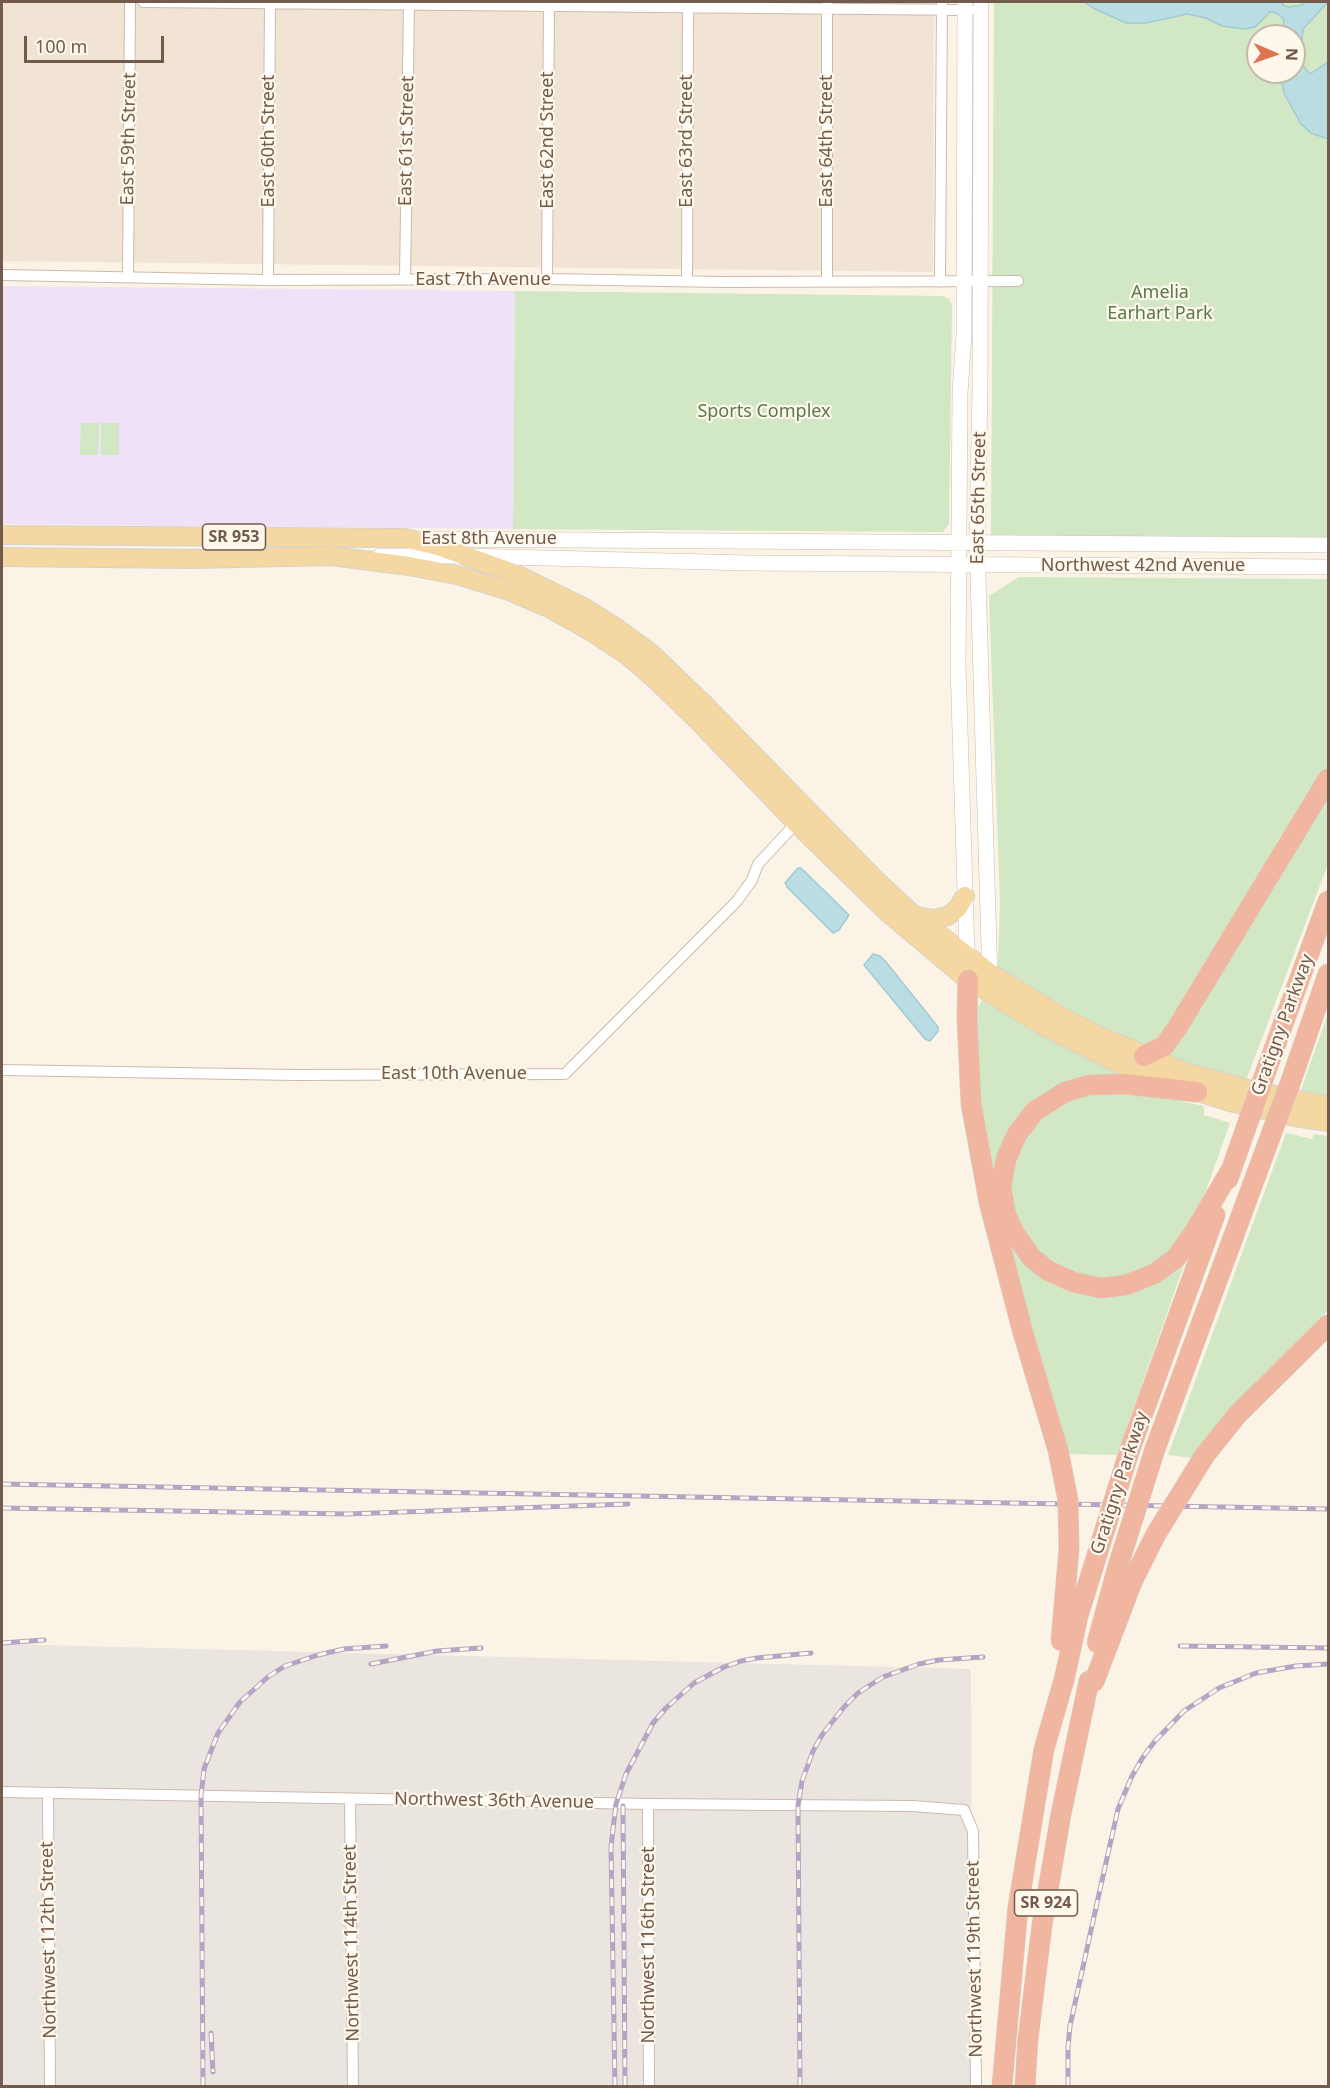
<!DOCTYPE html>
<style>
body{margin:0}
#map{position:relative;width:1330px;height:2088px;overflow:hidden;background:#fbf3e5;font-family:"Noto Sans",sans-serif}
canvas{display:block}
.frame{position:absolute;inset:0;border:3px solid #725a4c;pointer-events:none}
.north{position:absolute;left:1246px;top:24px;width:60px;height:60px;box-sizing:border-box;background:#fef7eb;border:2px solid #c6b8ab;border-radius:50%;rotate:92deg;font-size:16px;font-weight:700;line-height:24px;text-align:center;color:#725a4c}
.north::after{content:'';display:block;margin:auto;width:21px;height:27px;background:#dd7351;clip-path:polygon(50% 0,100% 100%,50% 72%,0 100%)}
.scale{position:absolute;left:24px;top:36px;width:140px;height:27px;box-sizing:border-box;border:3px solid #725a4c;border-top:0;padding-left:8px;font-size:18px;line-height:21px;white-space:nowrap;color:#725a4c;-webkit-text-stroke:4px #fef7eb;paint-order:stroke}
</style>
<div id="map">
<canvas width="1330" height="2088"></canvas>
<div class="frame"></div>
<div class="north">N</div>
<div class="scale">100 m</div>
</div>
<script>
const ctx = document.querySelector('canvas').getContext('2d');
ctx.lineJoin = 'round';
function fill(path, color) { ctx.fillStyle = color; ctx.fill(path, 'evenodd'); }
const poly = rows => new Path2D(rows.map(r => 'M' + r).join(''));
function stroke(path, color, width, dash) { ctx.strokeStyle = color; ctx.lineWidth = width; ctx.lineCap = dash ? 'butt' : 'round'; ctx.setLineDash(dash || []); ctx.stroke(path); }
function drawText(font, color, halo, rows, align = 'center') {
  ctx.font = font + ' "Noto Sans",sans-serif'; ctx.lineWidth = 4.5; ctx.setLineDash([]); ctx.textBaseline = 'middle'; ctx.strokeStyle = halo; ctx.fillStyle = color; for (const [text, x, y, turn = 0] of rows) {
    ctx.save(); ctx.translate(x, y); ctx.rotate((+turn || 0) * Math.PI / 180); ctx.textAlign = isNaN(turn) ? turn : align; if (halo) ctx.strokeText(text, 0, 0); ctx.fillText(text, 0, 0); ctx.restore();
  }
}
const residential = poly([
 [2,2,934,2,933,272,2,261]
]);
const industrial = poly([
 [2,1644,971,1669,972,2086,2,2086]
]);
const education = poly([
 [2,286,515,291,513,529,2,524]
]);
const green = poly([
 [994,2,1328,2,1328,537,991,535],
 [1258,36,1294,36,1294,72,1258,72],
 [515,291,943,296,949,299,952,305,949,524,943,532,513,529],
 [81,423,99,423,98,455,80,455],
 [101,423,119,423,119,455,101,455],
 [1019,577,1328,579,1328,769,1172,1030,1143,1048,1089,1025,1000,969,998,964,1000,903,989,596],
 [1328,788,1328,864,1245,1083,1164,1055],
 [984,998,1143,1078,1055,1092,995,1183,977,1096,976,1009],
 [1328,1013,1328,1101,1299,1096],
 [1125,1088,1128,1095,1161,1097,1204,1106,1204,1115,1230,1123,1198,1213,1169,1255,1136,1275,1099,1281,1056,1267,1035,1250,1015,1213,1009,1175,1027,1129,1070,1097],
 [1286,1133,1312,1139,1314,1134,1328,1136,1328,1310,1199,1459,1168,1455],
 [1004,1233,1085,1293,1184,1265,1117,1455,1065,1454]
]);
const water = poly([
 [1084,2,1281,2,1284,6,1290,7,1302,5,1305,2,1328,2,1303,29,1300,62,1310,74,1328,62,1328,139,1311,133,1301,124,1284,93,1280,72,1294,72,1294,36,1286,36,1283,18,1276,13,1270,12,1255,27,1244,29,1222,26,1206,18,1187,14,1146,23,1126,23,1093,8,1084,2],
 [798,868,801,868,849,915,839,930,833,933,787,887,785,883,798,868],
 [873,954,880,956,886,962,938,1027,938,1031,930,1041,925,1039,864,965,873,954]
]);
const street = poly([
 [143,2,970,10],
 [2,275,268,280,547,279,723,282,1018,281],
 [128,277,130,2],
 [547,279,549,2],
 [268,280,270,2],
 [405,280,409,2],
 [687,281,688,2],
 [827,281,827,2],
 [940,282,942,2],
 [2,1070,296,1075,565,1074,737,901,752,880,758,864,800,819],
 [2,1792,648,1804,913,1806,964,1810,973,1831,976,2086],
 [48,1793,50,2086],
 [350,1799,353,2086],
 [648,1804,649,2086]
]);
const secondary = poly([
 [965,2,964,334,960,393,958,665,967,955],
 [981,2,980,389,977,542,990,982],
 [423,539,1328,545],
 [380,556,466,556,748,563,1328,567]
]);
const primary = poly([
 [2,535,405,538,438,546,516,574,585,608,618,629,651,653,704,704,876,880,915,916,990,973,1062,1017,1097,1035,1188,1073,1239,1087,1328,1106],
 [2,557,191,559,332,556,409,566,457,575,509,591,549,608,590,631,628,656,658,682,700,723,796,823,888,913,968,980,1045,1027,1138,1073,1230,1102,1295,1117,1328,1122],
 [917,916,934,919,948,916,958,908,965,896]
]);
const highway = poly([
 [968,980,967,1018,971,1103,989,1202,1023,1333,1058,1450],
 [1144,1056,1164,1046,1177,1028,1328,779],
 [1266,1071,1328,901],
 [1292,1078,1328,974],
 [1197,1092,1124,1084,1089,1085,1065,1092,1035,1111,1017,1134,1006,1159,1001,1187,1006,1215,1015,1234,1031,1257,1047,1270,1073,1282,1101,1288,1126,1285,1154,1274,1176,1258,1195,1231,1232,1168],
 [1228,1179,1247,1125],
 [1130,1449,1215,1215],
 [1155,1449,1272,1132],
 [1205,1455,1237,1415,1328,1325],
 [1002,2086,1018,1907,1044,1749,1064,1680],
 [1025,2086,1028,2039,1042,1925,1061,1814,1089,1681]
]);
const rail = poly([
 [2,1484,1328,1509],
 [2,1508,347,1514,628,1504],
 [2,1643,44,1640],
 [1180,1646,1328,1648],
 [371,1664,437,1651,481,1648],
 [623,1806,625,2086],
 [211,2033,213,2072],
 [203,2086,201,1796,204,1769,218,1733,240,1702,269,1676,285,1666,318,1655,344,1649,386,1646],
 [615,2086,611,1847,616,1804,626,1774,653,1723,666,1708,694,1683,724,1667,741,1661,757,1658,811,1653],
 [800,2086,798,1806,802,1781,813,1751,822,1735,844,1707,858,1693,883,1677,919,1664,939,1660,983,1657],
 [1068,2086,1068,2047,1070,2026,1097,1903,1118,1809,1132,1776,1143,1757,1155,1741,1184,1711,1219,1688,1256,1673,1296,1666,1328,1664]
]);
const highwayBridge = poly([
 [1247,1125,1266,1071],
 [1272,1132,1292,1078],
 [1058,1450,1068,1500,1069,1549,1061,1641],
 [1097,1643,1118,1566,1155,1449],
 [1064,1680,1078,1616,1130,1449],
 [1094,1682,1132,1582,1156,1534,1205,1455]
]);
const shields = [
 [234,537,63],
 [1046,1903,63]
];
const shieldNames = [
 ["SR 953",234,537],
 ["SR 924",1046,1903]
];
const streetNames = [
 ["East 59th Street",129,139,-89],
 ["East 62nd Street",548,140,-90],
 ["East 60th Street",269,141,-90],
 ["East 61st Street",407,141,-89],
 ["East 63rd Street",687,141,-90],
 ["East 64th Street",827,141,-90],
 ["East 7th Avenue",483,280],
 ["East 65th Street",979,498,-89],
 ["East 8th Avenue",489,539],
 ["Northwest 42nd Avenue",1143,566],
 ["Gratigny Parkway",1283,1025,-70],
 ["East 10th Avenue",454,1074],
 ["Gratigny Parkway",1120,1483,-72],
 ["Northwest 36th Avenue",494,1801,1],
 ["Northwest 112th Street",49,1940,-91],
 ["Northwest 114th Street",352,1943,-91],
 ["Northwest 116th Street",649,1945,-90],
 ["Northwest 119th Street",975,1959,-91]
];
const parkNames = [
 ["Amelia",1160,293],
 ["Earhart Park",1160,314],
 ["Sports Complex",764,412]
];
fill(residential, '#f2e4d4');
fill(industrial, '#ebe5df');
fill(education, '#efe1f7');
fill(green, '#d2e7c4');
fill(water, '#badce3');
stroke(water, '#a1cbd4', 1.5);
stroke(street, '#ccbaac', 12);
stroke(secondary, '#cebbaa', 16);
stroke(primary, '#d8d1cd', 20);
stroke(highway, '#d8d1cd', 21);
stroke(street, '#fff', 10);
stroke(secondary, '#fff', 15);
stroke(primary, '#f5d7a1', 18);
stroke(highway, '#f1b69f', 20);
stroke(rail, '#b5a4c3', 5);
stroke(rail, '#fef7eb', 3, [9]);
stroke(highwayBridge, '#d8d1cd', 21, []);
stroke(highwayBridge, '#f1b69f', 20);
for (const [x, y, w] of shields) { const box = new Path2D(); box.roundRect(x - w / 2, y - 13, w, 26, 4.5); ctx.fillStyle = '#fef7eb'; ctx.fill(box); stroke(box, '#725a4c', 1.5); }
drawText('bold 16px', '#725a4c', null, shieldNames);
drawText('18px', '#725a4c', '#fef7eb', streetNames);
drawText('18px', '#567c47', '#fef7eb', parkNames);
</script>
